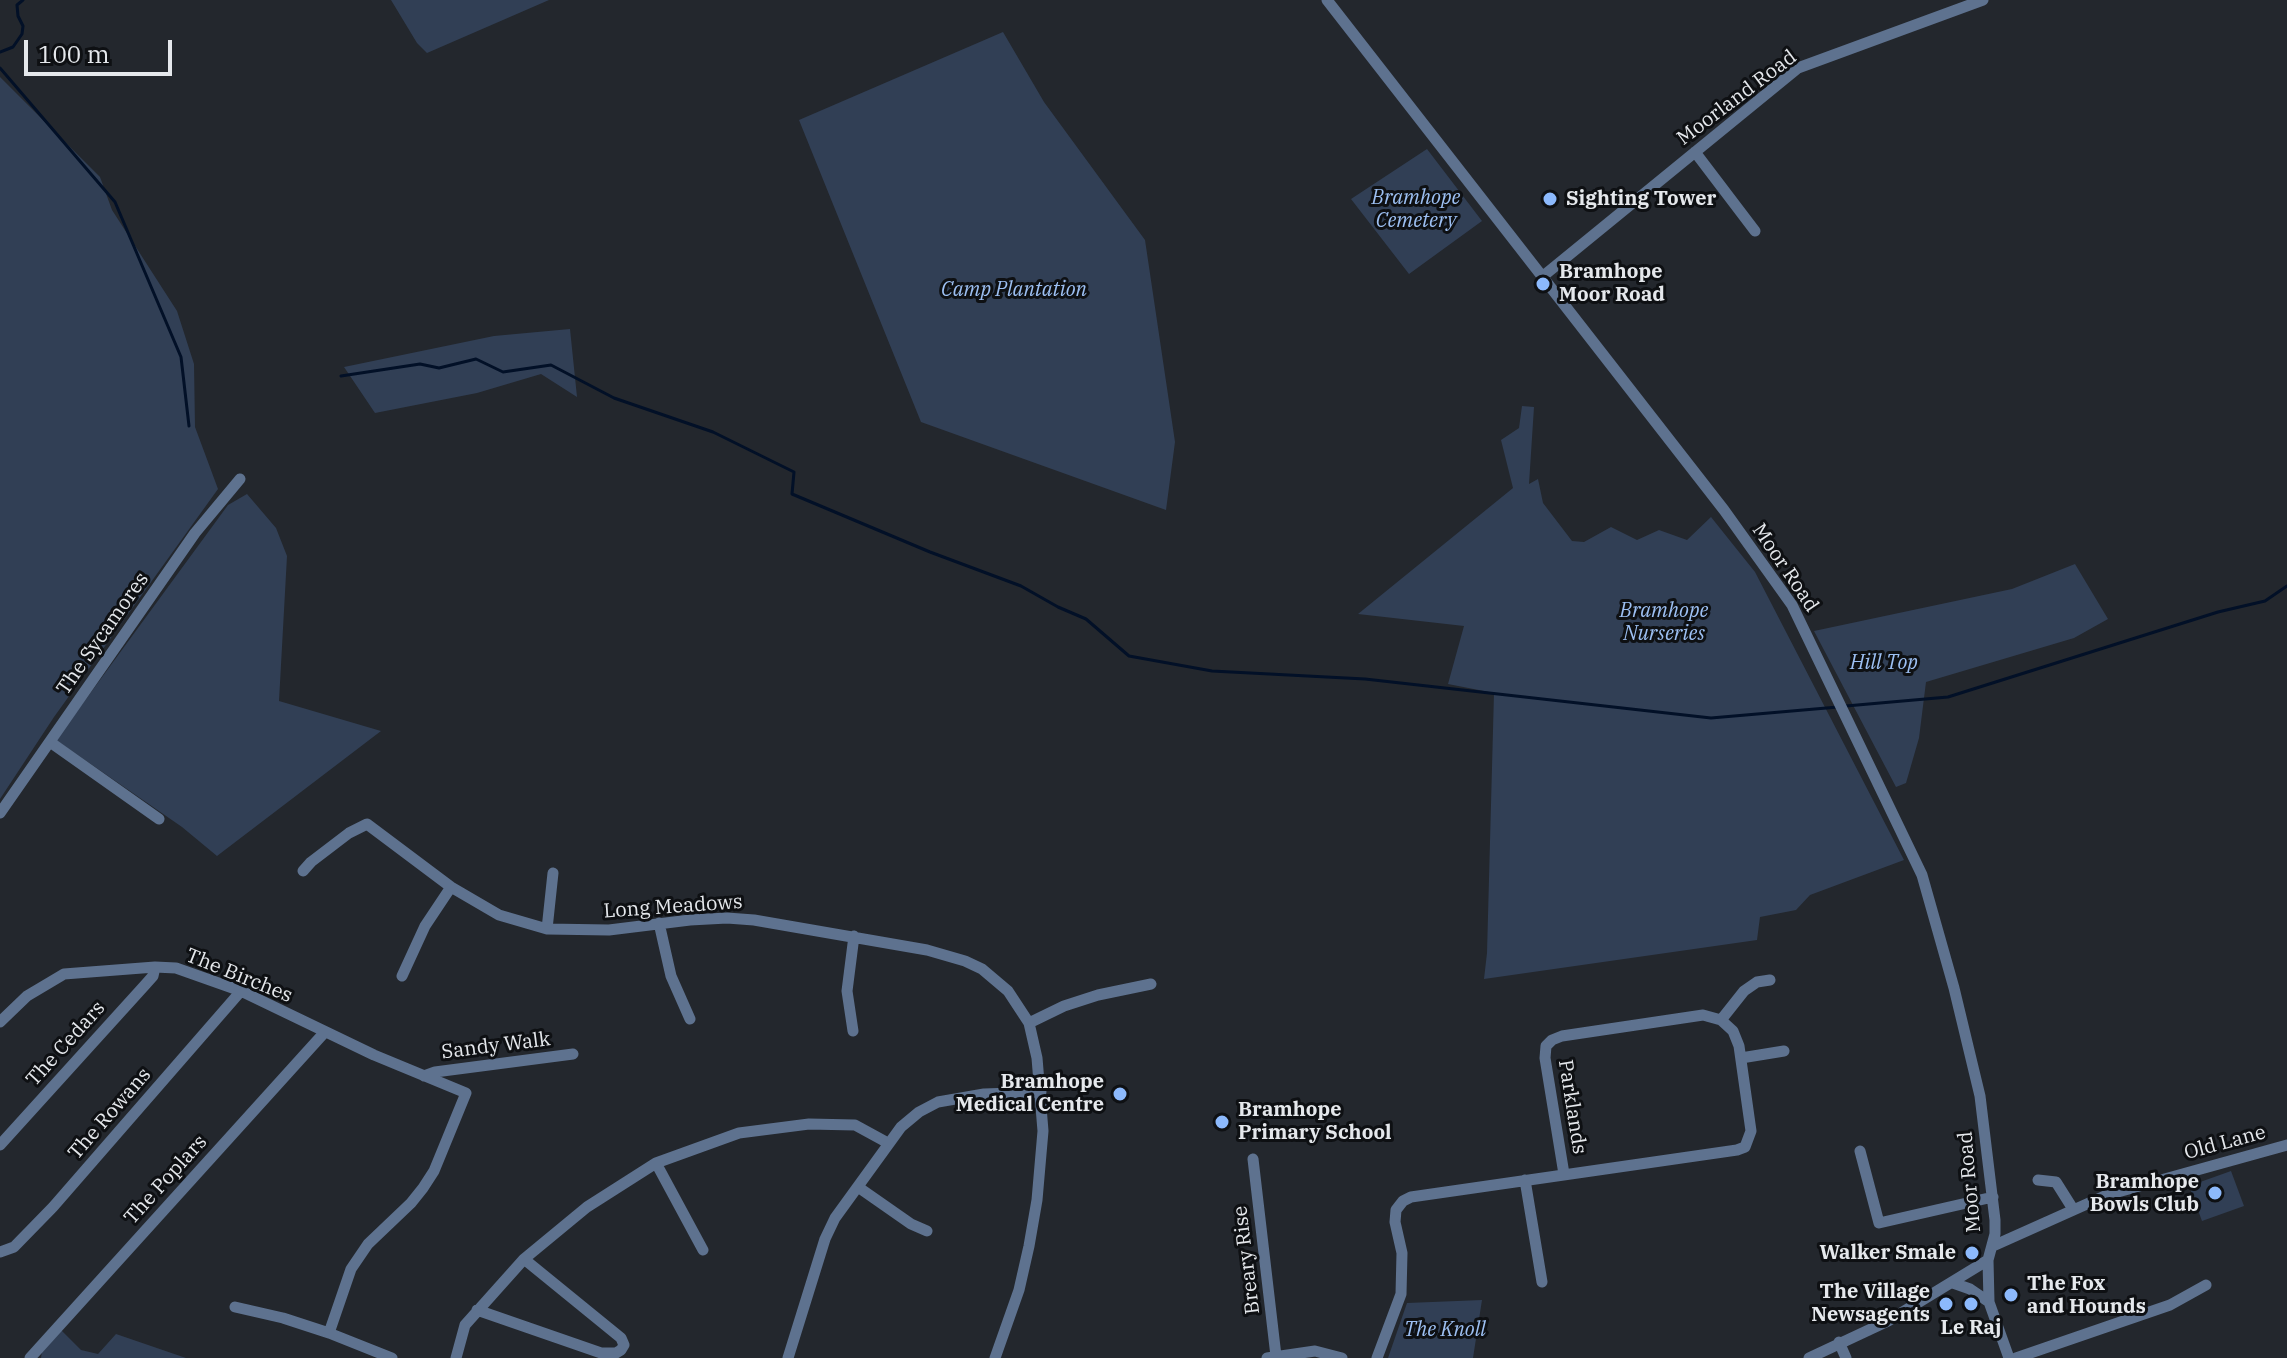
<!DOCTYPE html>
<style>
body{margin:0}
#map{position:relative;width:2287px;height:1358px;overflow:hidden;background:#23272d;font-family:"IBM Plex Serif",serif}
canvas{display:block}
.scale{position:absolute;left:24px;top:40px;width:148px;height:36px;box-sizing:border-box;border:4px solid #e5e8ec;border-top:0;padding-left:10px;font-size:24px;line-height:28px;white-space:nowrap;color:#e5e8ec;-webkit-text-stroke:6px #0e1013;paint-order:stroke}
</style>
<div id="map">
<canvas width="2287" height="1358"></canvas>
<div class="scale">100 m</div>
</div>
<script>
const ctx = document.querySelector('canvas').getContext('2d');
ctx.lineJoin = 'round';
function fill(path, color) { ctx.fillStyle = color; ctx.fill(path, 'evenodd'); }
const poly = rows => new Path2D(rows.map(r => 'M' + r).join(''));
function stroke(path, color, width, dash) { ctx.strokeStyle = color; ctx.lineWidth = width; ctx.lineCap = dash ? 'butt' : 'round'; ctx.setLineDash(dash || []); ctx.stroke(path); }
function drawText(font, color, halo, rows, align = 'center') {
  ctx.font = font + ' "IBM Plex Serif",serif'; ctx.lineWidth = 6; ctx.setLineDash([]); ctx.textBaseline = 'middle'; ctx.strokeStyle = halo; ctx.fillStyle = color; for (const [text, x, y, turn = 0] of rows) {
    ctx.save(); ctx.translate(x, y); ctx.rotate((+turn || 0) * Math.PI / 180); ctx.textAlign = isNaN(turn) ? turn : align; if (halo) ctx.strokeText(text, 0, 0); ctx.fillText(text, 0, 0); ctx.restore();
  }
}
const green = poly([
 [391,0,549,0,427,53,417,43],
 [1003,32,1044,102,1145,240,1175,442,1166,510,921,422,799,120],
 [0,77,100,177,112,210,177,311,194,364,195,427,218,489,54,717,0,799],
 [1427,149,1482,221,1409,274,1351,199],
 [570,329,577,397,541,374,477,393,375,413,344,367,494,336],
 [1522,406,1534,407,1529,484,1538,479,1543,503,1572,541,1584,542,1611,527,1637,540,1659,530,1687,540,1711,517,1755,572,1904,860,1810,895,1796,910,1760,917,1757,940,1484,979,1487,953,1494,693,1448,684,1464,626,1358,614,1513,488,1501,440,1519,428],
 [247,494,276,528,287,556,279,701,381,731,217,856,182,827,56,740,228,505],
 [2075,564,2108,619,2074,638,1926,682,1919,738,1906,783,1896,787,1814,631,2012,589],
 [2231,1171,2244,1206,2202,1221,2189,1186],
 [1482,1300,1473,1358,1388,1358,1407,1303],
 [61,1330,81,1350,98,1354,116,1334,186,1358,41,1358,42,1351]
]);
const stream = poly([
 [0,52,13,47,22,34,23,26,18,16,17,5,23,0],
 [0,68,115,202,181,357,189,426],
 [341,376,420,364,439,368,476,359,503,372,551,365,614,398,713,432,794,472,792,494,930,552,1021,586,1058,607,1086,619,1129,656,1212,671,1365,679,1711,718,1838,707],
 [1846,706,1948,697,2218,612,2265,601,2287,586]
]);
const minor = poly([
 [1327,0,1724,510,1792,605,1922,875,1954,988,1980,1096,1995,1220,1995,1234,1988,1260,1989,1302,2009,1358],
 [1695,152,1755,231],
 [1542,277,1798,68,1983,0],
 [50,742,159,819],
 [0,813,195,533,240,479],
 [303,871,311,862,349,833,367,824,451,887,499,915,547,929,609,930,690,920,727,918,754,920,927,950,965,961,982,969,1008,991,1029,1023,1037,1058,1043,1131,1037,1200,1029,1246,1019,1290,995,1358],
 [659,923,671,976,690,1019],
 [547,929,553,873],
 [402,976,425,926,451,887],
 [1721,1020,1744,991,1757,982,1770,980],
 [0,1022,27,996,64,974,155,967,176,968,241,991,374,1055,466,1093,434,1171,423,1188,411,1203,368,1244,351,1269,329,1333],
 [1029,1023,1064,1006,1098,995,1151,984],
 [853,1031,847,991,854,936],
 [1741,1058,1784,1051],
 [424,1076,435,1072,573,1054],
 [0,1145,145,985,153,976,155,967],
 [1860,1151,1879,1223,1993,1197],
 [1253,1159,1276,1356],
 [656,1163,703,1250],
 [1525,1180,1542,1282],
 [2038,1180,2056,1182,2073,1209],
 [858,1187,911,1224,927,1231],
 [1993,1246,2107,1195,2287,1145],
 [0,1252,14,1247,53,1207,241,991],
 [1953,1283,1970,1289,1989,1302],
 [235,1307,283,1318,329,1333,392,1358],
 [477,1310,601,1353,616,1353,621,1350,624,1345,621,1338,524,1259],
 [1839,1342,1846,1358],
 [30,1358,324,1033],
 [456,1358,465,1325,524,1259,587,1207,656,1163,739,1133,809,1124,855,1125,888,1143],
 [788,1358,825,1239,835,1218,901,1127,919,1112,938,1102,984,1094,1041,1092],
 [1267,1358,1315,1351,1342,1358],
 [1377,1358,1401,1294,1402,1253,1395,1222,1396,1210,1403,1201,1411,1197,1737,1150,1745,1147,1751,1131,1739,1046,1733,1031,1721,1020,1703,1015,1562,1036,1552,1040,1546,1046,1545,1058,1564,1174],
 [1809,1358,1888,1321,1988,1260],
 [2016,1358,2170,1305,2206,1285]
]);
const markers = [
 [1550,199,8,"#8cb9fc"],
 [1543,284,8,"#8cb9fc"],
 [1120,1094,8,"#8cb9fc"],
 [1222,1122,8,"#8cb9fc"],
 [2215,1193,8,"#8cb9fc"],
 [1972,1253,8,"#8cb9fc"],
 [2011,1295,8,"#8cb9fc"],
 [1946,1304,8,"#8cb9fc"],
 [1971,1304,8,"#8cb9fc"]
];
const streetNames = [
 ["Moorland Road",1737,98,-37],
 ["Moor Road",1785,568,56],
 ["The Sycamores",103,634,-55],
 ["Long Meadows",673,907,-4],
 ["The Birches",239,976,22],
 ["The Cedars",66,1044,-48],
 ["Sandy Walk",496,1046,-7],
 ["Parklands",1572,1107,81],
 ["The Rowans",110,1114,-49],
 ["Old Lane",2225,1143,-15],
 ["The Poplars",166,1180,-48],
 ["Moor Road",1970,1182,-95],
 ["Breary Rise",1247,1260,-97]
];
const parkNames = [
 ["Bramhope",1416,198],
 ["Cemetery",1416,221],
 ["Camp Plantation",1014,290],
 ["Bramhope",1664,611],
 ["Nurseries",1664,634],
 ["Hill Top",1884,663],
 ["The Knoll",1445,1330]
];
const poiNames = [
 ["Sighting Tower",1566,199],
 ["Bramhope",1559,272],
 ["Moor Road",1559,295],
 ["Bramhope",1104,1082,"right"],
 ["Medical Centre",1104,1105,"right"],
 ["Bramhope",1238,1110],
 ["Primary School",1238,1133],
 ["Bramhope",2199,1182,"right"],
 ["Bowls Club",2199,1205,"right"],
 ["Walker Smale",1956,1253,"right"],
 ["The Fox",2027,1284],
 ["and Hounds",2027,1307],
 ["The Village",1930,1292,"right"],
 ["Newsagents",1930,1315,"right"],
 ["Le Raj",1971,1328,"center"]
];
fill(green, '#313f55');
stroke(stream, '#021027', 3);
stroke(minor, '#5e728f', 11);
for (const [x, y, r, color] of markers) { const dot = new Path2D(); dot.arc(x, y, r, 0, 2 * Math.PI); ctx.fillStyle = color; ctx.fill(dot); stroke(dot, '#0e1013', 3); }
drawText('20px', '#e5e8ec', '#0e1013', streetNames);
drawText('italic 20px', '#9dc0f3', '#0e1013', parkNames);
drawText('bold 20px', '#e5e8ec', '#0e1013', poiNames, 'left');
</script>
